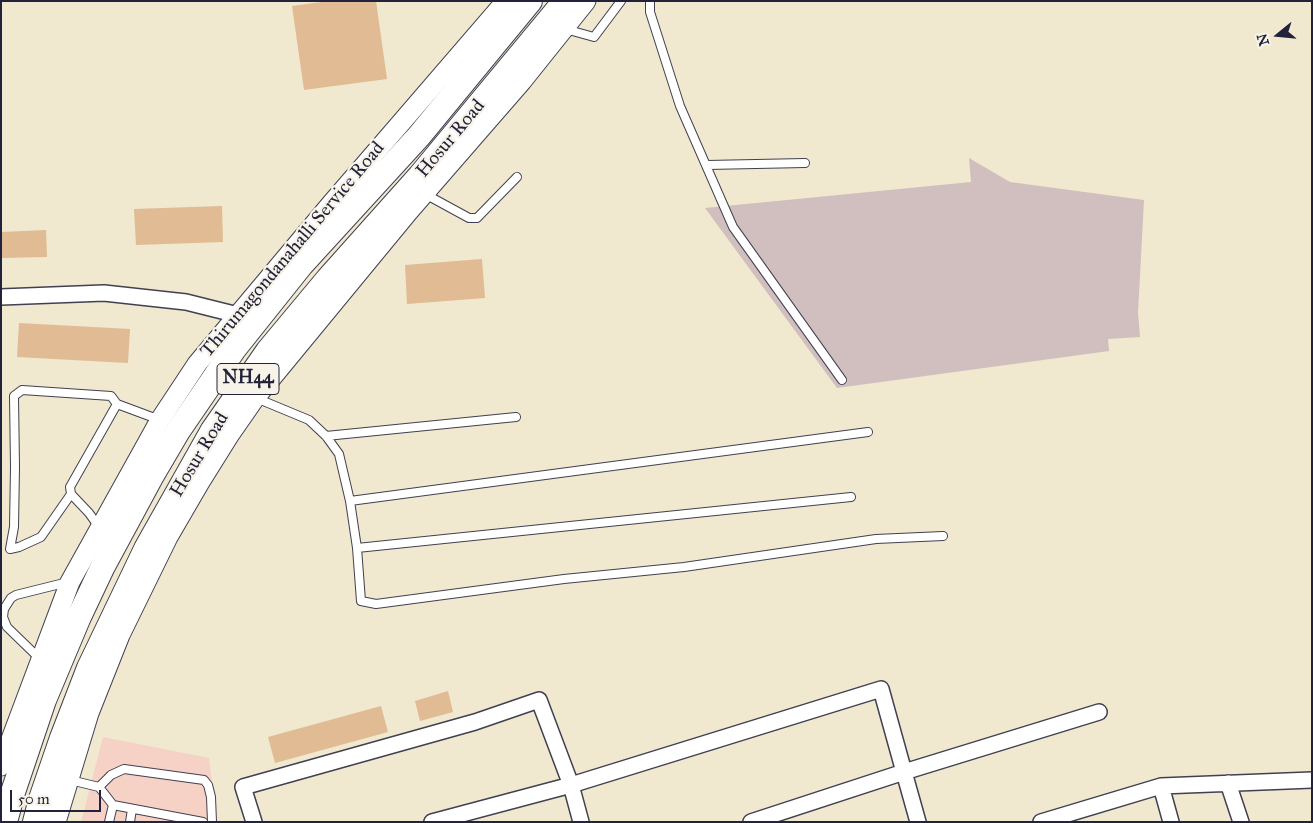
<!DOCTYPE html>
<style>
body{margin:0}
#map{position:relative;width:1313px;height:823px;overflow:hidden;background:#f0e8cf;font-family:"IM FELL Great Primer",serif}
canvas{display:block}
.frame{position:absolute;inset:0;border:2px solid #22223b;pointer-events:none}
.north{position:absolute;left:1253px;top:10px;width:50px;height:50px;-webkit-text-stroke:4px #f7f3e8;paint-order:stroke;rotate:253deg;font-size:14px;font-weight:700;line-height:20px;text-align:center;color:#22223b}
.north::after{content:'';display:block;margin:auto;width:18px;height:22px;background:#22223b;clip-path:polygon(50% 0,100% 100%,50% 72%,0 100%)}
.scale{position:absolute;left:10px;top:790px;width:91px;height:22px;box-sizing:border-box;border:2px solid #22223b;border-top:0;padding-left:6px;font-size:15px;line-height:18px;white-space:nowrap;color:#22223b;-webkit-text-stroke:4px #f7f3e8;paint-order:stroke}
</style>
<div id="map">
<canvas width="1313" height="823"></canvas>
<div class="frame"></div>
<div class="north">N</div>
<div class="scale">50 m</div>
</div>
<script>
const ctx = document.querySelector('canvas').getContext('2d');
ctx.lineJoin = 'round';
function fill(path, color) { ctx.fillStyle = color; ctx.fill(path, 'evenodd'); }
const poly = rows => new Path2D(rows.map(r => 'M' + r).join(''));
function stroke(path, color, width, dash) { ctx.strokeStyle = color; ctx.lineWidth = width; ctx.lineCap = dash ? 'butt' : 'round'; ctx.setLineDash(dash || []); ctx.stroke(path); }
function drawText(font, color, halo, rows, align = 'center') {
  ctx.font = font + ' "IM FELL Great Primer",serif'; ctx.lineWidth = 4.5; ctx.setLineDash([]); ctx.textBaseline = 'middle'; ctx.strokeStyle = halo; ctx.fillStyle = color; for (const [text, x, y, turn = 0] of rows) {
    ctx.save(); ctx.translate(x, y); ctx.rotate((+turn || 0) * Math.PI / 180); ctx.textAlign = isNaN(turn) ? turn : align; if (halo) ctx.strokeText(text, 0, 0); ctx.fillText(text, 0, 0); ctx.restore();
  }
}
const built = poly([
 [103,737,209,758,217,822,81,822]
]);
const industrial = poly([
 [969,158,1010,182,1144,200,1138,313,1140,337,1108,339,1109,351,837,388,705,208,971,182]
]);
const building = poly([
 [329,1,376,1,387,79,304,90,292,6],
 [222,206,223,242,136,245,134,209],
 [46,230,47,257,1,258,1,232],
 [482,259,485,298,407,304,405,265],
 [19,323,130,329,128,363,17,357],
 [448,691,453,712,420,721,415,701],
 [381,706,388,732,275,763,268,737]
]);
const service = poly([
 [650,1,650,12,680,106,733,227,842,380],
 [565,29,594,37,621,1],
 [707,165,805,163],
 [425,194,469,218,477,218,517,177],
 [256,398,309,420,326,436,339,454,350,501,357,548,361,601,376,604,564,579,684,567,876,539,943,536],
 [326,436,516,417],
 [71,494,41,537,19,547,10,549,14,527,15,467,14,396,22,390,111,396,117,404,160,420],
 [350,501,868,432],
 [99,527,89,513,71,494,70,487,117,404],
 [357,548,851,497],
 [39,658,7,627,3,617,4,609,11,598,16,595,68,582],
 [70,780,99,787,113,805,203,822],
 [99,787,111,775,124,769,204,780,208,785,211,797,212,822],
 [109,822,113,805],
 [130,822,132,809]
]);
const minor = poly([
 [1,297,104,293,186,302,238,315],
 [1228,783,1241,822],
 [1161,786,1171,822],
 [254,822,243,787,475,722,539,700,571,785,881,689,904,772,1099,712],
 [432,822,571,785,581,822],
 [751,822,904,772,918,822],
 [1041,822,1161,786,1312,780]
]);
const tertiary = poly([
 [1,766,70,582,160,420,197,364,331,204,506,1],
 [56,822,89,713,120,635,168,537,200,482,230,434,255,398,409,211,522,81,586,1]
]);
const trunk = poly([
 [5,822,13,792,44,700,78,619,103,566,151,477,178,431,234,349,301,265,419,136,530,1],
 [35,822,41,799,62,738,89,668,146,549,213,430,268,351,328,279,420,176,565,1]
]);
const shields = [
 [248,379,62]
];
const shieldNames = [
 ["NH44",248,379]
];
const streetNames = [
 ["Hosur Road",451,139,-50],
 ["Thirumagondanahalli Service Road",293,250,-50],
 ["Hosur Road",200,455,-59]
];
fill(built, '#f6d1c5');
fill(industrial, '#d1bfbf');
fill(building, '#e0bb93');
stroke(service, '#414051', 10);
stroke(minor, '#414051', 18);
stroke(tertiary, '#414051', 21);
stroke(trunk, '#414051', 26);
stroke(service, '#fff', 8);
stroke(minor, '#fff', 15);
stroke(tertiary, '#fff', 19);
stroke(trunk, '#fff', 24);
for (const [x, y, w] of shields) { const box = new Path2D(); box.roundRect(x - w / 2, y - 15.5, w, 31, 4); ctx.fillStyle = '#f7f3e8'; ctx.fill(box); stroke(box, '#22223b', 1); }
drawText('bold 18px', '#22223b', null, shieldNames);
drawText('19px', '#22223b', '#f7f3e8', streetNames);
</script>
